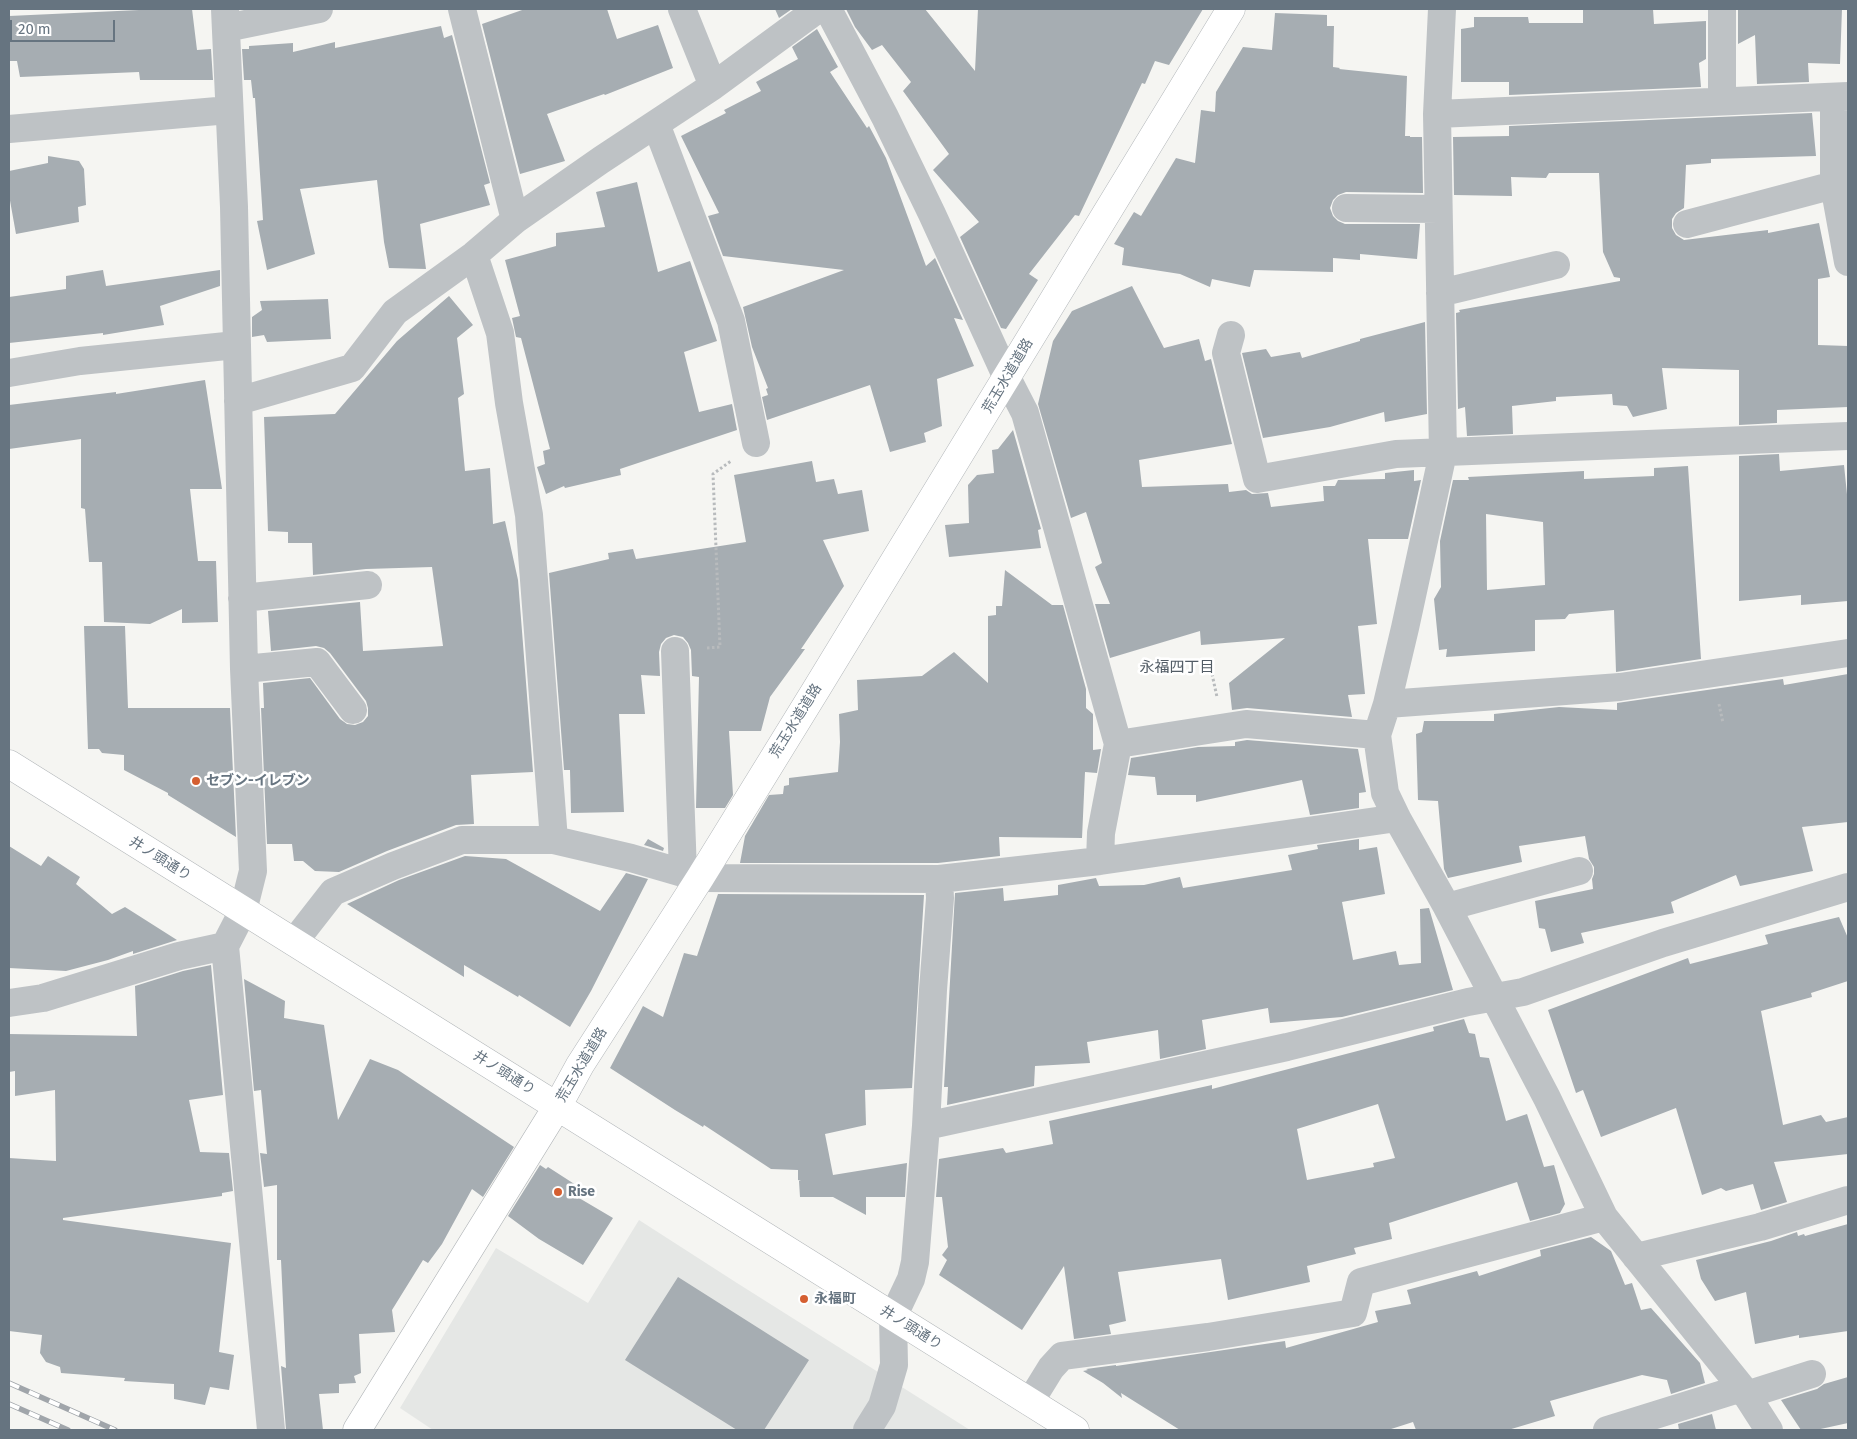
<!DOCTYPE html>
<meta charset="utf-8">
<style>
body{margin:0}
#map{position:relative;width:1857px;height:1439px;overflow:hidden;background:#f5f5f2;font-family:"Fira Sans",sans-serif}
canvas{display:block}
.frame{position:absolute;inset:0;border:10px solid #667480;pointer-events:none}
.scale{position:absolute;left:10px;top:20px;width:105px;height:22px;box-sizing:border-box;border:2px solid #667480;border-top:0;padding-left:6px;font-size:15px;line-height:18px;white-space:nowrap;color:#667480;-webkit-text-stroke:4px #fff;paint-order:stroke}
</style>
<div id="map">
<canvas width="1857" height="1439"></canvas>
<div class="frame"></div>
<div class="scale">20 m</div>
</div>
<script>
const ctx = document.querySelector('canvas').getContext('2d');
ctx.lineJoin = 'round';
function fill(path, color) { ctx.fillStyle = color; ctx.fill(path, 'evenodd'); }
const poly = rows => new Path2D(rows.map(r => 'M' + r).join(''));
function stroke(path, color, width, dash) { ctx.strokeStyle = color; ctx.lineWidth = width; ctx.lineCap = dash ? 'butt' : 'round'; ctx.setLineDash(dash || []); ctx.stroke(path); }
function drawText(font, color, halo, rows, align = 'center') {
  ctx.font = font + ' "Fira Sans","Noto Sans JP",sans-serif'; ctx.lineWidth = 5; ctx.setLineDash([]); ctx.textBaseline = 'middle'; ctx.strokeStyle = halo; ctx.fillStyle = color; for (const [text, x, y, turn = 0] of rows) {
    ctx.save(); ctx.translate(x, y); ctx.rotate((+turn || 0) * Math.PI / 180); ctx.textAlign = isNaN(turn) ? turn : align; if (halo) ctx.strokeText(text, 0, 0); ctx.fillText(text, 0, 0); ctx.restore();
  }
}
const built = poly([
 [639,1220,737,1283,970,1430,433,1430,400,1408,496,1248,588,1303]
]);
const building = poly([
 [139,9,192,9,197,50,211,49,213,80,140,80,139,72,20,77,17,61,9,61,9,16,139,10],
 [525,9,607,9,617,39,658,25,673,68,605,95,604,94,547,114,565,161,520,174,482,24],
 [775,9,792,9,779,18],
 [846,9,925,9,975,71,978,9,1203,9,1169,65,1155,61,1145,84,1142,83,1079,216,1075,215,1029,274,1038,280,1006,329,1001,328,960,237,979,222,933,170,949,154,903,91,911,82,882,45,872,50,855,27],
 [1583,9,1653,9,1654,24,1706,21,1706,59,1699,63,1701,87,1509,95,1509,82,1461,82,1461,29,1474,27,1474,17,1528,17,1529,23,1583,23],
 [1738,9,1842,9,1840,64,1808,63,1809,82,1757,84,1755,35,1738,44],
 [1275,13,1327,15,1327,26,1334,26,1333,67,1340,68,1339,69,1407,76,1405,136,1410,136,1410,137,1422,137,1423,193,1346,192,1338,195,1333,200,1330,208,1333,216,1338,221,1345,224,1420,224,1417,259,1360,254,1360,260,1333,258,1333,272,1254,270,1250,287,1212,279,1210,287,1180,274,1122,265,1124,248,1114,244,1134,212,1141,216,1176,158,1195,163,1201,110,1215,112,1216,92,1243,47,1272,50],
 [441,26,444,38,452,35,490,183,484,185,490,205,420,224,426,269,389,268,384,242,377,180,300,189,315,254,267,270,257,221,263,220,255,98,253,98,251,80,244,80,242,49,249,49,249,46,293,43,293,52,335,42,335,48],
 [817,29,838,67,830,72,867,128,869,126,886,158,926,266,935,258,963,320,954,318,974,366,937,379,942,426,924,433,926,442,890,452,870,385,767,420,762,397,768,395,766,389,768,388,752,347,743,307,844,270,723,256,708,216,719,213,681,136,726,113,724,110,761,91,756,82,798,59,792,47],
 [1812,113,1816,156,1711,159,1711,163,1686,165,1684,208,1676,213,1672,219,1672,228,1676,235,1684,240,1768,230,1768,233,1819,223,1830,277,1818,279,1818,345,1848,346,1848,407,1777,410,1777,423,1739,425,1739,370,1662,368,1667,409,1633,417,1627,406,1613,405,1612,394,1556,397,1556,401,1512,406,1513,434,1467,436,1465,407,1458,409,1456,313,1460,312,1459,310,1620,281,1620,278,1614,277,1603,252,1599,173,1549,173,1546,178,1511,177,1512,196,1454,195,1453,137,1509,136,1509,126],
 [48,156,79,161,84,169,86,205,78,207,79,222,16,234,9,195,9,171,48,163],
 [637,182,658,272,690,261,717,341,684,352,699,412,732,404,737,430,620,469,621,475,565,488,564,486,546,494,537,467,545,464,543,451,550,449,521,338,516,337,512,318,520,316,505,260,556,246,556,233,605,227,596,192],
 [103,270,106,286,220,270,220,286,160,306,164,325,103,335,103,333,9,343,9,297,66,289,66,276],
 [1132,286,1164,348,1199,339,1205,361,1211,359,1232,444,1139,460,1142,487,1228,484,1229,492,1246,490,1252,494,1268,493,1271,507,1324,501,1323,486,1335,486,1338,480,1385,479,1385,473,1414,470,1414,481,1421,480,1408,539,1368,539,1377,624,1358,626,1365,694,1348,695,1352,717,1247,708,1232,710,1229,683,1285,638,1201,645,1200,631,1110,658,1095,604,1110,604,1095,567,1102,563,1086,512,1071,518,1038,404,1053,341,1072,311],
 [449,296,473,325,457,338,464,394,458,398,465,471,490,468,493,524,505,521,518,580,533,772,471,775,474,824,456,825,387,851,339,872,315,871,303,861,294,861,292,844,267,844,261,708,264,708,263,683,310,678,340,719,347,724,355,725,363,722,368,716,368,708,366,701,330,653,324,648,316,646,271,651,268,611,360,602,363,651,443,646,432,567,366,569,313,575,312,543,288,543,288,532,268,531,264,417,335,414,397,341],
 [328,299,331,339,267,342,264,335,252,337,252,317,262,310,260,301],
 [1425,322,1427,414,1385,422,1384,412,1330,427,1263,438,1242,353,1266,349,1271,357,1300,352,1302,358,1360,341,1360,339],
 [205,380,222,489,190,489,198,561,216,561,218,622,182,623,182,609,150,624,104,622,102,562,89,562,85,509,81,508,81,439,9,449,9,405,116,392,116,394],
 [1013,430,1041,529,1038,530,1041,548,949,557,945,525,969,523,968,485,977,475,994,473,992,450,998,449],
 [1779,454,1780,471,1844,465,1848,504,1848,601,1801,605,1801,595,1739,601,1739,456],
 [812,461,816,482,834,479,838,494,862,490,869,531,823,540,844,586,801,649,805,649,770,697,761,731,729,731,733,795,725,808,696,808,699,677,692,676,691,650,688,643,683,637,674,635,666,638,661,644,659,652,660,676,641,675,645,714,619,714,624,812,571,813,570,770,564,770,549,573,609,559,608,553,633,549,636,559,746,542,734,475],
 [1688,466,1701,659,1616,672,1614,610,1569,614,1565,619,1535,620,1535,651,1446,657,1447,649,1439,650,1434,599,1441,587,1440,541,1453,480,1469,480,1468,477,1584,471,1584,479,1654,476,1654,468],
 [1486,514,1543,522,1545,585,1487,590],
 [1005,570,1052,605,1063,605,1086,689,1086,708,1093,714,1093,750,1101,749,1097,773,1085,772,1082,838,999,837,1000,856,938,863,740,863,745,836,769,795,783,794,784,786,789,785,789,778,838,772,840,742,839,714,858,710,857,680,922,676,954,652,988,683,988,616,996,615,996,606,1002,606],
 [84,626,125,626,128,708,230,708,236,837,168,795,168,793,124,770,124,755,102,753,99,749,88,749],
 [1848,674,1848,822,1802,827,1813,871,1740,886,1736,875,1671,902,1674,913,1581,933,1584,943,1551,952,1545,929,1539,928,1535,901,1593,889,1592,879,1594,874,1594,867,1589,859,1585,836,1519,846,1522,862,1448,878,1444,869,1438,801,1418,800,1416,734,1422,732,1424,721,1494,721,1494,714,1559,707,1617,710,1617,703,1783,679,1784,685],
 [1247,740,1358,749,1366,792,1359,793,1359,808,1310,815,1302,780,1196,802,1196,795,1157,795,1155,777,1128,775,1131,758,1198,747,1235,746,1235,742],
 [648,839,664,848,663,851,644,845],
 [1359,839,1359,850,1377,847,1385,894,1342,902,1353,960,1396,951,1399,965,1421,963,1420,909,1429,908,1453,990,1342,1017,1270,1023,1268,1008,1202,1020,1206,1049,1160,1059,1158,1030,1087,1042,1090,1063,1035,1066,1034,1086,947,1105,948,1087,944,1087,955,893,1003,888,1004,901,1058,895,1058,885,1096,878,1099,886,1144,885,1180,877,1183,888,1292,870,1288,855,1318,849,1317,845],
 [9,846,41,866,48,856,80,877,76,884,112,914,125,907,177,940,133,954,133,951,108,960,66,971,9,968],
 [465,856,506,859,600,911,626,873,648,879,591,991,570,1027,519,995,518,997,464,965,464,977,347,904,399,880],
 [718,894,924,895,912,1088,865,1090,866,1125,825,1134,833,1175,907,1163,905,1197,866,1197,866,1215,833,1197,800,1197,799,1181,801,1181,798,1180,798,1170,771,1169,704,1125,703,1127,675,1110,610,1068,643,1006,663,1017,684,953,697,956],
 [1839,917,1848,938,1848,981,1811,993,1812,997,1761,1011,1783,1125,1821,1115,1826,1122,1848,1117,1848,1154,1774,1162,1787,1202,1761,1210,1753,1184,1726,1191,1721,1188,1702,1195,1676,1108,1601,1137,1583,1090,1576,1093,1548,1010,1688,958,1690,964,1768,944,1765,935],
 [211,965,223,1095,189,1100,200,1152,229,1153,233,1191,222,1193,222,1196,63,1218,63,1220,231,1243,219,1352,234,1355,229,1390,210,1387,205,1405,174,1399,174,1384,124,1381,125,1378,61,1373,60,1367,46,1362,40,1353,42,1335,9,1331,9,1158,56,1161,55,1090,15,1096,15,1071,9,1072,9,1034,137,1036,135,986,183,971],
 [244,979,285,1001,284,1018,324,1025,338,1120,370,1059,398,1070,514,1147,483,1197,472,1189,442,1244,428,1263,423,1260,392,1310,395,1332,359,1334,361,1373,354,1376,356,1383,339,1384,339,1393,319,1394,323,1430,286,1430,281,1366,286,1368,281,1260,277,1260,277,1185,264,1187,260,1153,267,1154,261,1090,254,1091],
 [1464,1019,1469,1033,1475,1034,1480,1057,1489,1058,1506,1121,1527,1114,1544,1167,1554,1165,1565,1204,1560,1213,1530,1221,1517,1182,1389,1223,1392,1239,1354,1248,1356,1254,1307,1266,1310,1282,1228,1300,1221,1259,1118,1272,1126,1321,1109,1325,1111,1334,1074,1339,1064,1266,1022,1330,939,1275,947,1260,942,1255,948,1247,942,1197,936,1197,939,1159,1003,1148,1006,1153,1053,1144,1049,1121,1212,1085,1212,1089,1434,1031,1433,1027],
 [1378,1104,1395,1158,1373,1163,1374,1167,1307,1180,1297,1129],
 [540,1165,546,1169,548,1167,579,1187,574,1195,613,1218,583,1265,539,1239,508,1216],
 [1848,1224,1848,1331,1799,1338,1799,1335,1755,1344,1746,1292,1715,1301,1701,1279,1696,1260,1771,1241,1797,1232,1798,1236,1804,1234,1805,1236],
 [1591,1237,1611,1251,1625,1285,1632,1283,1641,1310,1651,1308,1700,1363,1705,1383,1671,1394,1667,1380,1642,1375,1550,1401,1555,1416,1508,1430,1416,1430,1413,1422,1388,1430,1180,1430,1121,1393,1122,1398,1103,1383,1083,1371,1088,1370,1086,1369,1116,1365,1116,1366,1285,1341,1286,1348,1378,1322,1375,1311,1411,1304,1407,1290,1477,1271,1479,1276,1541,1256,1540,1250],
 [678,1277,809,1360,764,1430,737,1430,625,1360],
 [1848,1377,1848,1423,1816,1430,1801,1430,1781,1400,1817,1389,1824,1384],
 [1712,1414,1716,1430,1679,1430,1678,1424]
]);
const path = poly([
 [707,648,720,647,713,474,731,461],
 [1212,674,1217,697],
 [1719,704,1723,723]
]);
const minor = poly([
 [225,9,234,207,244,669,253,871,243,911,225,946,271,1430],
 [462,9,515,220],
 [682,9,713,86],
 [828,9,885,117,932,214,1007,378,1025,413,1118,744,1101,833,1100,861],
 [1442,9,1437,114,1443,453,1405,628,1387,704,1377,735,1385,793,1397,818,1447,907,1547,1098,1604,1217,1742,1388,1769,1430],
 [1722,9,1722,101],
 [226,28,319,9],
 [1437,114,1848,96],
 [656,124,731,321,756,443],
 [9,129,229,110],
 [1834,185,1848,262],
 [1346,208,1438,209],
 [1687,224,1834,185,1834,97],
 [474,255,500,333,509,403,529,515,554,840],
 [1440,293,1556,265],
 [1231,335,1226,353,1257,479,1396,454,1848,436],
 [9,373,80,361,236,345],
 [238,401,352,368,395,312,474,255,515,220,601,160,713,86,818,9],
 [242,598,368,585],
 [675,651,683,873],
 [244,669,317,662,353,710],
 [1387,704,1620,687,1848,653],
 [1118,744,1246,724,1377,735],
 [1447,907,1579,871],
 [294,942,333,892,393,866,462,840,554,840,631,858,700,878,939,879,1100,861,1397,818],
 [9,1003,43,998,179,956,225,946],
 [926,1126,1287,1047,1468,1002,1523,992,1663,943,1848,887],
 [1636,1257,1760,1227,1848,1200],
 [1746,1395,1812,1374],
 [1030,1402,1051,1368,1062,1356,1208,1337,1353,1313,1361,1282,1604,1217],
 [867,1430,882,1406,894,1365,893,1317,911,1279,915,1262,926,1126,933,990,940,898,939,879],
 [1607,1430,1742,1388]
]);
const major = poly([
 [9,764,1075,1430],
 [357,1430,557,1107,580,1065,700,878,817,688,1231,9]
]);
const rail = poly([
 [9,1383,115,1430],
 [9,1404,68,1430]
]);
const markers = [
 [196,781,5,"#d55f31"],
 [558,1192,5,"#d55f31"],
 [804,1299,5,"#d55f31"]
];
const streetNames = [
 ["荒玉水道道路",1008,376,-59],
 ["荒玉水道道路",796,721,-58],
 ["井ノ頭通り",160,859,32],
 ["荒玉水道道路",582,1065,-59],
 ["井ノ頭通り",504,1073,32],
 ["井ノ頭通り",911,1328,32]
];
const poiNames = [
 ["セブン-イレブン",206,781],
 ["Rise",568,1192],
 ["永福町",814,1299]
];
const neighbourhoodNames = [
 ["永福四丁目",1177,668]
];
fill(built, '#e5e7e5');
fill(building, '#a6adb2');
stroke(major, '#b2b6b9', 29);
stroke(path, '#b8bbbd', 3, [2.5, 2.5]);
stroke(minor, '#bec2c5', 28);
stroke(major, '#fff', 28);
stroke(rail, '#a0a5aa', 5.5);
stroke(rail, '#fff', 4, [11]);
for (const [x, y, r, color] of markers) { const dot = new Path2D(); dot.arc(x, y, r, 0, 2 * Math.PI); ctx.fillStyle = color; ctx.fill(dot); stroke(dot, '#fff', 2); }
drawText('14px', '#667480', '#fff', streetNames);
drawText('bold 14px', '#667480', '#fff', poiNames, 'left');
drawText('15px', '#535d66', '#fff', neighbourhoodNames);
</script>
